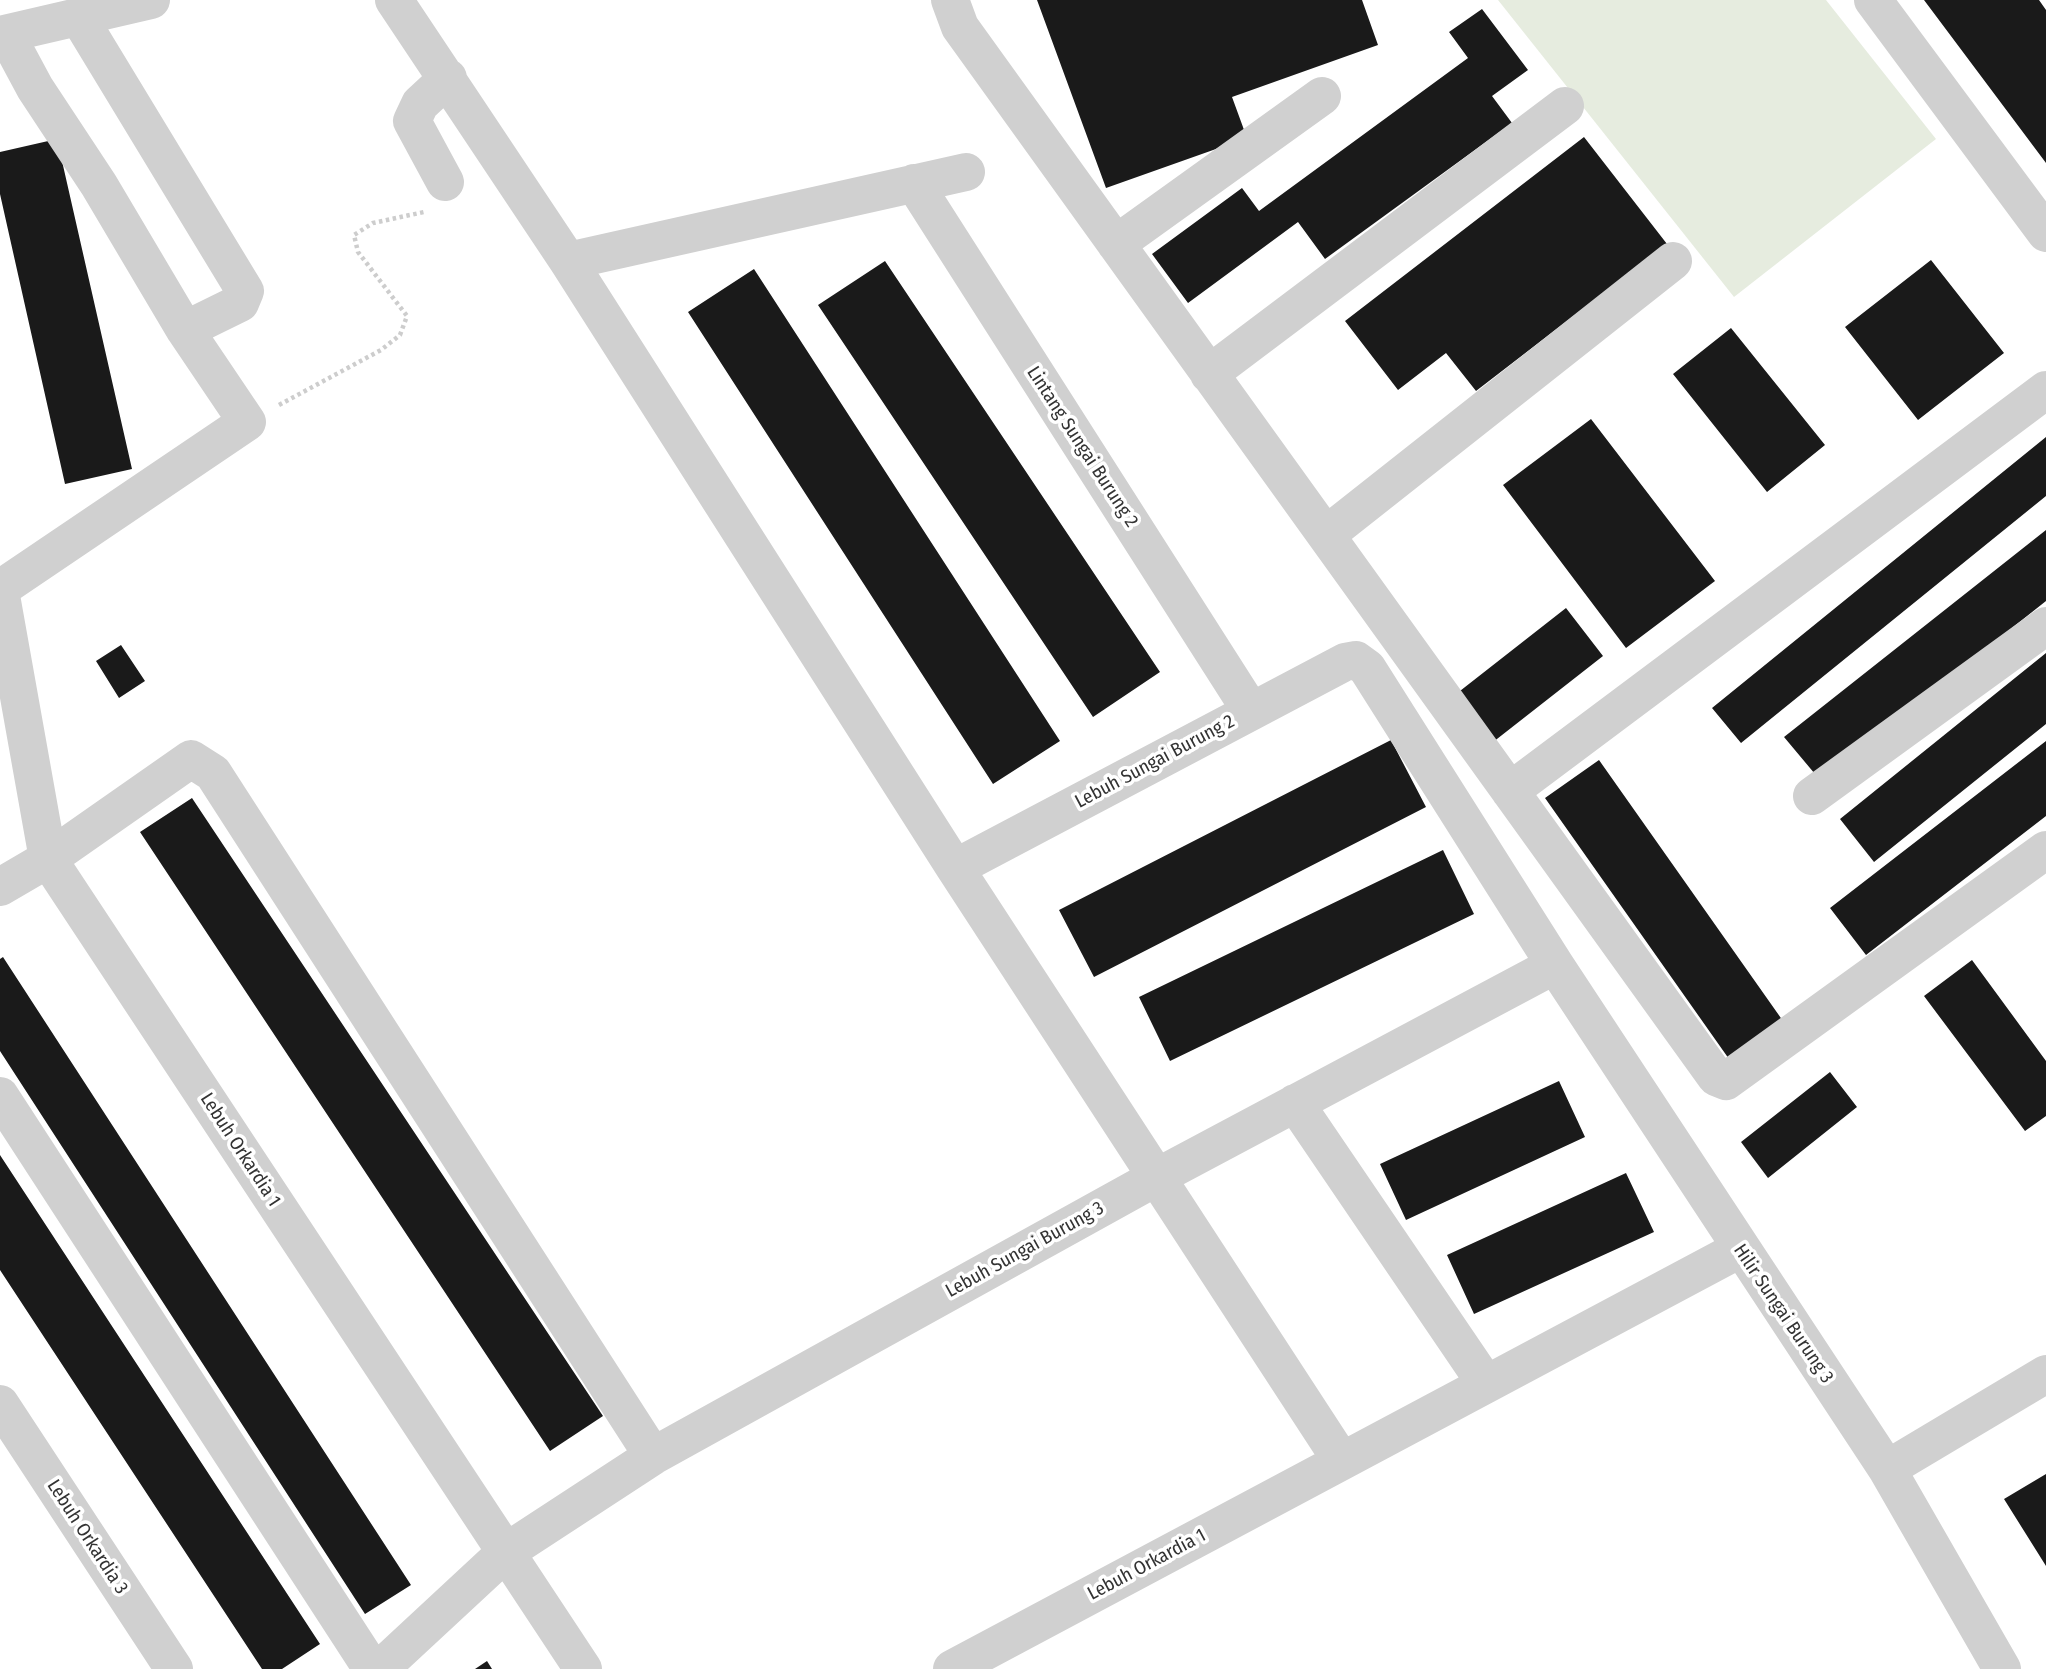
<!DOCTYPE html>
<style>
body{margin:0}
canvas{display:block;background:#fff}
</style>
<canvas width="2046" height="1669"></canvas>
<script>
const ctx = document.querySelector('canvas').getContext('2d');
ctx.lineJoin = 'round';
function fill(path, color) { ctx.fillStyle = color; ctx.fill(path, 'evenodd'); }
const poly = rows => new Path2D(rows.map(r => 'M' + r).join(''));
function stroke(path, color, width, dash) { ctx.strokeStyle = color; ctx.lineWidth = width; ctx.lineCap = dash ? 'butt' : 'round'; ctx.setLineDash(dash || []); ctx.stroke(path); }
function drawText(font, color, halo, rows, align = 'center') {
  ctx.font = font + ' "Fira Sans Condensed",sans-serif'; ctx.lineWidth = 7; ctx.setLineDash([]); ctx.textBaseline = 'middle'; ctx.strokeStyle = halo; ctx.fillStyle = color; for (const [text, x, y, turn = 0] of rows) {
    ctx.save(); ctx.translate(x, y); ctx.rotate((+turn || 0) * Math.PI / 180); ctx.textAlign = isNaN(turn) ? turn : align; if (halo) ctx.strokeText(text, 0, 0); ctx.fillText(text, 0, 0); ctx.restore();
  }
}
const green = poly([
 [1498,0,1826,0,1936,139,1734,297]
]);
const building = poly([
 [1037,0,1362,0,1378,45,1232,97,1247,138,1106,188],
 [1924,0,2039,0,2046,10,2046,163],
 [1482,9,1528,70,1492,96,1512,123,1325,259,1298,222,1188,303,1152,254,1242,188,1259,211,1468,58,1449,32],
 [1584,137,1667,244,1476,391,1446,353,1398,390,1345,321],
 [57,139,132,469,65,484,0,194,0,152],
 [1931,260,2004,353,1918,420,1845,327],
 [885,261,1160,672,1093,717,818,305],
 [754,269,1060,741,993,784,688,312],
 [1731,328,1825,445,1767,492,1673,374],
 [1591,419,1715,581,1626,648,1503,485],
 [2046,437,2046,496,1741,743,1712,708],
 [2046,530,2046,601,1820,780,1784,737],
 [1566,608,1603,656,1488,746,1451,698],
 [121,645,145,681,119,698,96,661],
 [2046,653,2046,724,1874,862,1840,819],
 [1391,740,1426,807,1094,977,1059,910],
 [2046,741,2046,816,1866,955,1830,908],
 [1599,760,1783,1021,1729,1059,1545,798],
 [192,798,603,1416,550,1451,140,832],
 [1443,850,1474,914,1170,1061,1139,997],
 [3,957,411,1585,365,1614,0,1051,0,959],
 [1972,960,2046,1061,2046,1116,2025,1131,1924,996],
 [1830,1072,1857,1107,1768,1178,1741,1142],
 [1559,1081,1585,1137,1406,1220,1380,1164],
 [0,1155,320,1644,282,1669,262,1669,0,1270],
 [1626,1173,1654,1232,1474,1314,1447,1255],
 [2046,1474,2046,1566,2004,1499],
 [487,1661,492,1669,475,1669]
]);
const path = poly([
 [279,405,381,350,400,335,407,316,358,252,354,235,373,223,424,212]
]);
const minor = poly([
 [394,0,568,261,955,868,1341,1460],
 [950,0,960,27,1716,1077,1726,1081,2046,850],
 [1873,0,2046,233],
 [78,16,245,291,240,303,185,330],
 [0,35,151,0],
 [445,182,412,121,420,104,448,78],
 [914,183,1251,711],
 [1116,244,1322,96],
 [568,261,966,172],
 [1209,374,1565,106],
 [1326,535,1673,261],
 [0,589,247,422,185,330,99,185,35,88,6,34],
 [0,590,48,859,583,1669],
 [1510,791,2046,390],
 [1812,796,2046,626],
 [955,868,1345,662,1356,660,1367,668,1555,965,1887,1469,2002,1669],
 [0,887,48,859,191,759,213,773,653,1456],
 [0,1096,372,1669],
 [1295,1103,1486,1384],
 [0,1404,174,1669],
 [1887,1469,2046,1374],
 [380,1669,506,1552,653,1456,1157,1177,1555,965],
 [952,1669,1740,1249]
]);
const streetNames = [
 ["Lintang Sungai Burung 2",1082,447,57],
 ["Lebuh Sungai Burung 2",1155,762,-28],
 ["Lebuh Orkardia 1",240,1150,57],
 ["Lebuh Sungai Burung 3",1025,1250,-29],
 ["Hilir Sungai Burung 3",1783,1314,56],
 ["Lebuh Orkardia 3",87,1537,57],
 ["Lebuh Orkardia 1",1147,1565,-28]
];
fill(green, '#e6ecdf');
fill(building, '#1a1a1a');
stroke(path, '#cdcdcd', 4.5, [3.5, 3.5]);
stroke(minor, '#d0d0d0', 38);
drawText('19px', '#333', '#fff', streetNames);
</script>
